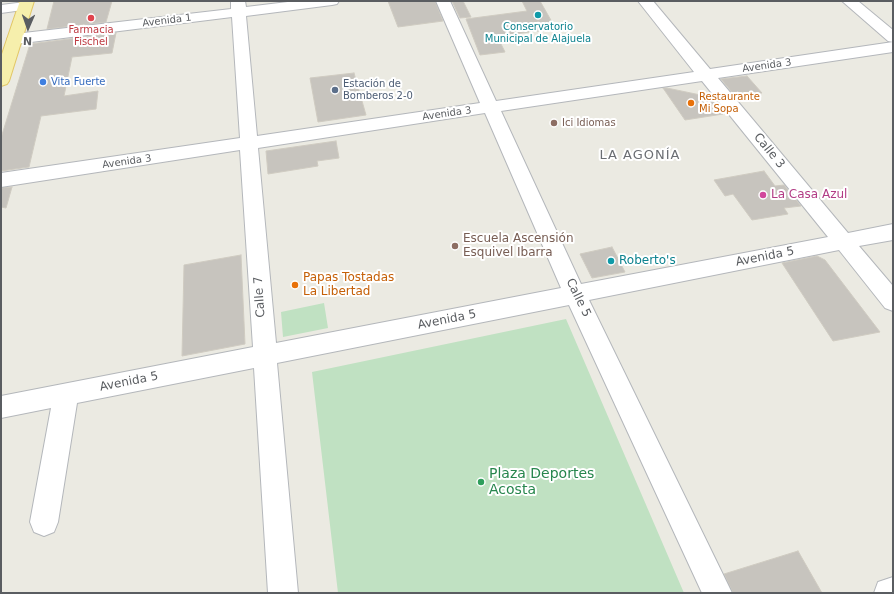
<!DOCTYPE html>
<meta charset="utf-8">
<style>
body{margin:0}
#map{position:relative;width:894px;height:594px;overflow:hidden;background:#ebeae2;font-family:"DejaVu Sans",sans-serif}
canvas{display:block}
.frame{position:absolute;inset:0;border:2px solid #5a5d61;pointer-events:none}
.north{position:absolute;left:8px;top:8px;width:40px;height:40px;-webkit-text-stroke:3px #fff;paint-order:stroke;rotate:182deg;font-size:11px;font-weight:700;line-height:16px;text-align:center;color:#5a5d61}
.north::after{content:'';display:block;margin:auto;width:14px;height:18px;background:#5a5d61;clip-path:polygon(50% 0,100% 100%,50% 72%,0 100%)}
</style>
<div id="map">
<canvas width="894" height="594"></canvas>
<div class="frame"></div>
<div class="north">N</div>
</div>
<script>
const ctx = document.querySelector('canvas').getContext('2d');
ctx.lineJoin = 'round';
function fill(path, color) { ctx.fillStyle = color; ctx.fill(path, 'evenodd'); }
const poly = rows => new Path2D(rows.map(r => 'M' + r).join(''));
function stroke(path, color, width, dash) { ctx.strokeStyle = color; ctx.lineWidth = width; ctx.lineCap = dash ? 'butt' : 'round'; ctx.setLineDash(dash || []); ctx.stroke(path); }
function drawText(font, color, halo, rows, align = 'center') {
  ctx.font = font + ' "DejaVu Sans",sans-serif'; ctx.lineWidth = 4; ctx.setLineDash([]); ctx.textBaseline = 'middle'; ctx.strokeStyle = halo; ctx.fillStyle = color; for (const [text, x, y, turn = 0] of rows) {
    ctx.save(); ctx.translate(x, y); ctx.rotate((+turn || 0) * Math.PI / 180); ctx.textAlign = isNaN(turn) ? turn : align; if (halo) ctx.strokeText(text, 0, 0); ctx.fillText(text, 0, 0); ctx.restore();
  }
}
const green = poly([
 [324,303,328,328,283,337,281,312],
 [566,319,684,593,338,593,312,372]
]);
const building = poly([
 [54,1,112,1,106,22,47,29,54,1],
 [388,1,435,1,443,21,398,27,388,1],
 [452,1,463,1,471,17,460,18,452,1],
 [522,1,540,1,556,29,497,36,505,52,480,55,466,19,527,11,522,1],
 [116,33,112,53,72,57,64,96,98,91,96,109,41,116,29,167,1,171,1,138,30,44,116,33],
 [354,73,366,115,318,122,310,78,354,73],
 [747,76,762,93,735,96,721,79,747,76],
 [663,88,667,88,710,97,723,114,685,120,663,88],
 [336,141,339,158,317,161,318,166,268,174,266,151,336,141],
 [764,171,775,186,784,185,801,206,784,208,788,214,752,220,733,194,725,196,714,180,764,171],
 [12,187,6,208,1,207,1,188,12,187],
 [612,247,625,272,592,278,580,254,612,247],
 [241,255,245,344,182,356,184,265,241,255],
 [817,256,825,260,880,332,833,341,782,263,817,256],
 [798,551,822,593,733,593,724,574,798,551]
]);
const minor = poly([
 [231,1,245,1,246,7,296,1,339,1,337,4,332,5,246,16,257,136,480,103,436,1,450,1,496,101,694,72,638,1,653,1,710,69,893,42,888,41,842,1,858,1,893,30,893,52,718,78,848,233,893,224,893,240,859,246,893,286,893,311,885,308,839,250,589,300,732,593,702,593,569,305,277,363,298,593,268,593,254,368,77,403,58,522,54,532,44,536,34,532,30,522,51,408,1,418,1,396,253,347,240,150,1,187,1,173,240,138,232,17,15,44,10,42,7,39,10,36,15,34,231,9,231,1],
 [702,81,828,237,581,284,501,111,702,81],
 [485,113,561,288,276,343,258,148,485,113],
 [25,2,30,3,32,6,30,9,1,13,1,5,25,2],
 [893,577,893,593,874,593,878,582,893,577]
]);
const major = poly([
 [20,1,34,1,9,81,7,84,1,86,1,57,20,1]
]);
const markers = [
 [538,15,4,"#0f9aa8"],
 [91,18,4,"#e0444e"],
 [43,82,4,"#3f7fe0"],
 [335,90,4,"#5c6f8a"],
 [691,103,4,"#e8710a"],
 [554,123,4,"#8d6e63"],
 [763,195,4,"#d1479c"],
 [455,246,4,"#8d6e63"],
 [611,261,4,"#0f9aa8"],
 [295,285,4,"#e8710a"],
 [481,482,4,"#2e9e5b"]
];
const farStreetnames = [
 ["Avenida 1",167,21,-7],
 ["Avenida 3",767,66,-8],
 ["Avenida 3",447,114,-8],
 ["Avenida 3",127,162,-8]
];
const farCulturenames = [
 ["Conservatorio",538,27],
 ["Municipal de Alajuela",538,39]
];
const farHealthnames = [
 ["Farmacia",91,30],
 ["Fischel",91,42]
];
const farShopnames = [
 ["Vita Fuerte",51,82]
];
const farServicenames = [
 ["Estación de",343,84],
 ["Bomberos 2-0",343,96]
];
const farFoodnames = [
 ["Restaurante",699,97],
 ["Mi Sopa",699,109]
];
const farEducationnames = [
 ["Ici Idiomas",562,123]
];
const streetNames = [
 ["Calle 3",769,151,51],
 ["Avenida 5",765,257,-11],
 ["Calle 7",260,297,-94],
 ["Calle 5",578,298,64],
 ["Avenida 5",447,320,-11],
 ["Avenida 5",129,382,-11]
];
const hotelNames = [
 ["La Casa Azul",771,195]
];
const educationNames = [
 ["Escuela Ascensión",463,239],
 ["Esquivel Ibarra",463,253]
];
const cultureNames = [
 ["Roberto's",619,261]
];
const foodNames = [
 ["Papas Tostadas",303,278],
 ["La Libertad",303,292]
];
const neighbourhoodNames = [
 ["LA AGONÍA",640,156]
];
const nearLeisurenames = [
 ["Plaza Deportes",489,474],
 ["Acosta",489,490]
];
fill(green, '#c0e1c2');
fill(building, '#c7c4be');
stroke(building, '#cfcbc1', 1);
stroke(minor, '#b4b7bb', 2);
stroke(major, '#e2c664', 2);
fill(minor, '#fff');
fill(major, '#f6efac');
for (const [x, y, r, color] of markers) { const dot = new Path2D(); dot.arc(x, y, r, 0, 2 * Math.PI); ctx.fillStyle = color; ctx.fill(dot); stroke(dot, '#fff', 1.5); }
drawText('10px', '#5a5d61', '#fff', farStreetnames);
drawText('10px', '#0d838f', '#fff', farCulturenames);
drawText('10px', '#be3a42', '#fff', farHealthnames);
drawText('10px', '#366cbe', '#fff', farShopnames, 'left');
drawText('10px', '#4e5e75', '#fff', farServicenames, 'left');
drawText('10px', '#c56008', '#fff', farFoodnames, 'left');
drawText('10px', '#785e54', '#fff', farEducationnames, 'left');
drawText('12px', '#5a5d61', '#fff', streetNames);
drawText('12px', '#b23c85', '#fff', hotelNames, 'left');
drawText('12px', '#785e54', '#fff', educationNames, 'left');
drawText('12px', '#0d838f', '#fff', cultureNames, 'left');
drawText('12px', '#c56008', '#fff', foodNames, 'left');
ctx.letterSpacing = '1px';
drawText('13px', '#6b6e73', '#fff', neighbourhoodNames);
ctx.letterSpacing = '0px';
drawText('14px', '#27864d', '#fff', nearLeisurenames, 'left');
</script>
